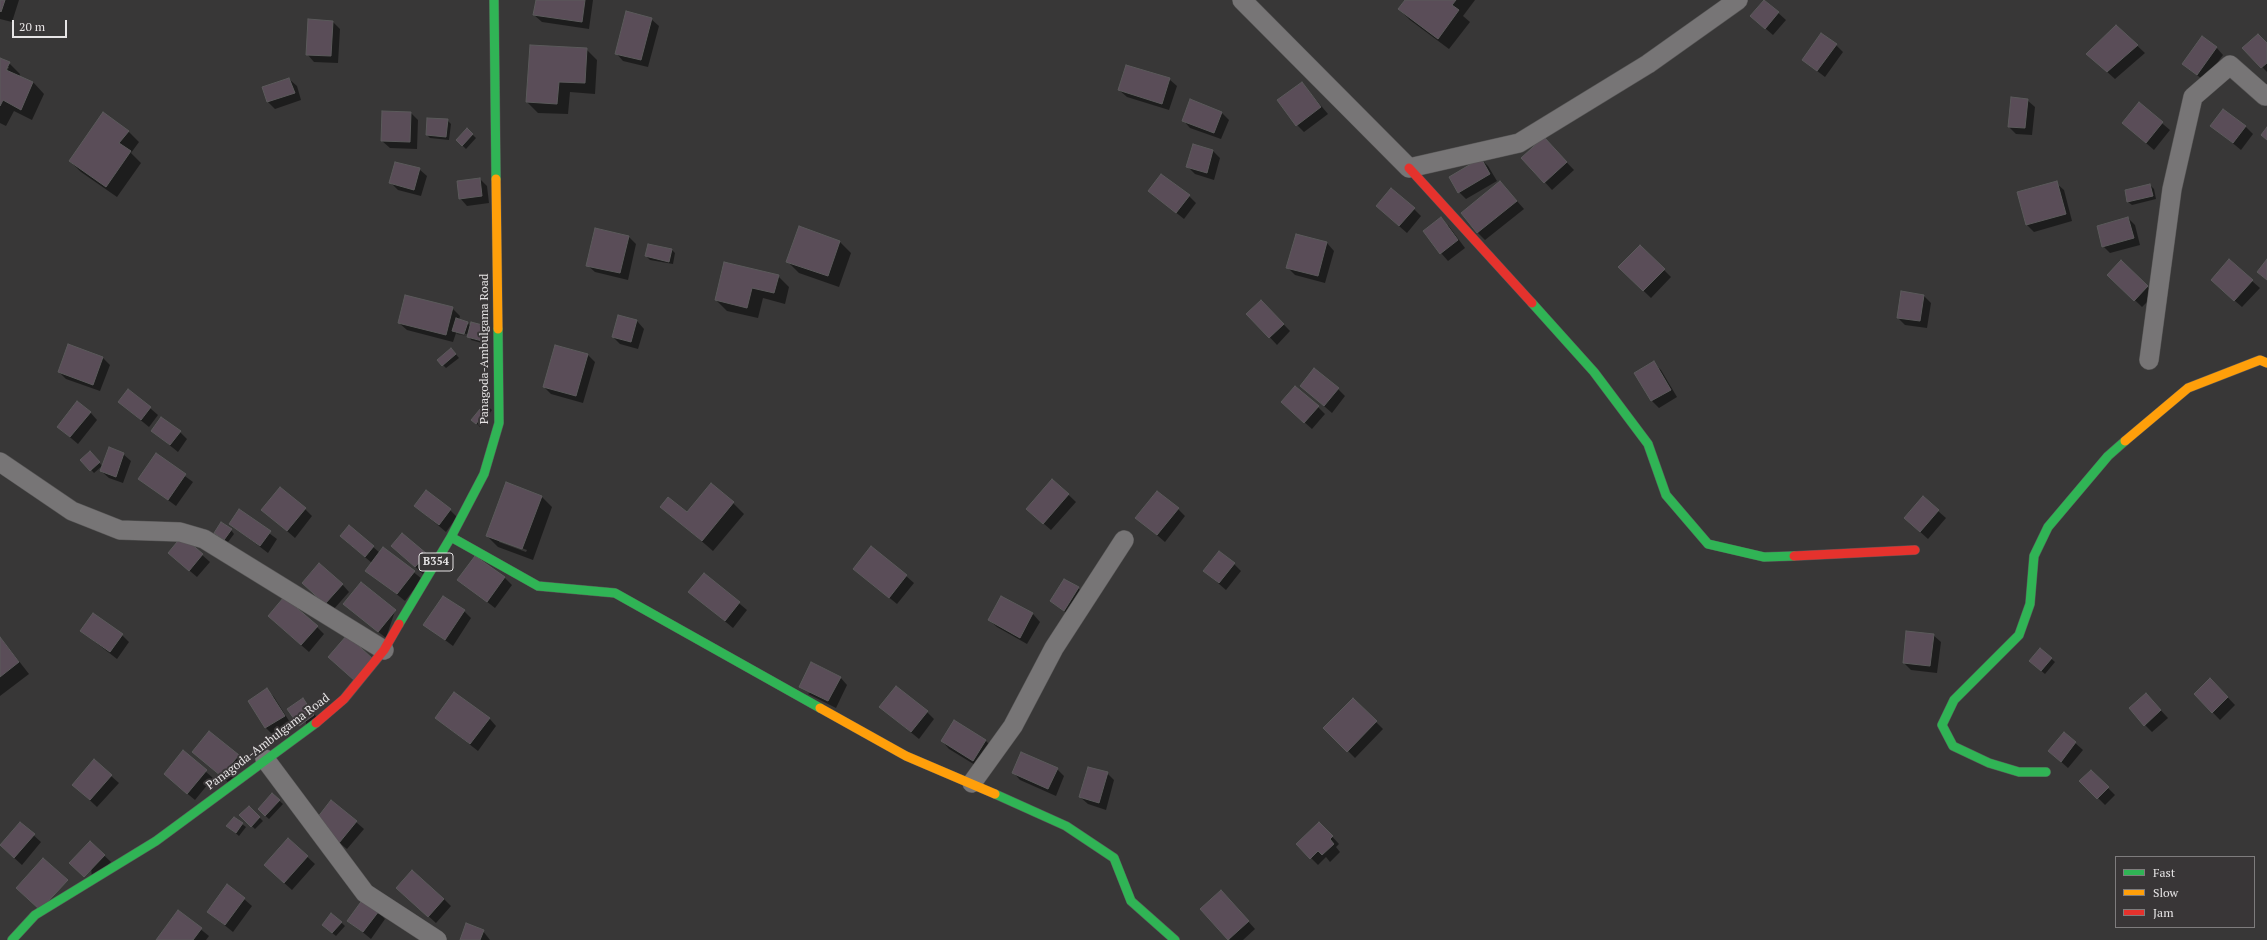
<!DOCTYPE html>
<style>
body{margin:0}
#map{position:relative;width:2267px;height:940px;overflow:hidden;background:#383737;font-family:"PT Serif",serif}
canvas{display:block}
.legend{position:absolute;left:2115px;top:856px;width:140px;height:72px;box-sizing:border-box;background:#393637;border:1px solid #7e7c7d;margin:0;padding:5px 7px;list-style:none;font-size:12px;color:#e6e4e5}
.legend li{display:flex;align-items:center;gap:8px;height:20px}
.legend b{width:20px;border:1px solid #7e7c7d}
.scale{position:absolute;left:12px;top:20px;width:55px;height:18px;box-sizing:border-box;border:2px solid #e6e4e5;border-top:0;padding-left:5px;font-size:12px;line-height:14px;white-space:nowrap;color:#e6e4e5;-webkit-text-stroke:3px #393637;paint-order:stroke}
</style>
<div id="map">
<canvas width="2267" height="940"></canvas>
<ul class="legend">
<li><b style="height:5px;background:#30b455"></b>Fast</li>
<li><b style="height:5px;background:#ff9f0a"></b>Slow</li>
<li><b style="height:5px;background:#e5322d"></b>Jam</li>
</ul>
<div class="scale">20 m</div>
</div>
<script>
const ctx = document.querySelector('canvas').getContext('2d');
ctx.lineJoin = 'round';
function fill(path, color) { ctx.fillStyle = color; ctx.fill(path, 'evenodd'); }
const poly = rows => new Path2D(rows.map(r => 'M' + r).join(''));
function stroke(path, color, width, dash) { ctx.strokeStyle = color; ctx.lineWidth = width; ctx.lineCap = dash ? 'butt' : 'round'; ctx.setLineDash(dash || []); ctx.stroke(path); }
function drawText(font, color, halo, rows, align = 'center') {
  ctx.font = font + ' "PT Serif",serif'; ctx.lineWidth = 4; ctx.setLineDash([]); ctx.textBaseline = 'middle'; ctx.strokeStyle = halo; ctx.fillStyle = color; for (const [text, x, y, turn = 0] of rows) {
    ctx.save(); ctx.translate(x, y); ctx.rotate((+turn || 0) * Math.PI / 180); ctx.textAlign = isNaN(turn) ? turn : align; if (halo) ctx.strokeText(text, 0, 0); ctx.fillText(text, 0, 0); ctx.restore();
  }
}
const shadow = poly([
 [0,0,19,0,12,22,0,19],
 [537,0,593,0,589,29,542,22,534,15],
 [1406,0,1475,0,1463,16,1470,22,1449,49,1410,20,1399,9],
 [1765,1,1786,20,1773,35,1751,16],
 [651,19,659,26,648,67,623,61,616,53],
 [333,22,340,29,338,63,314,62,307,54],
 [2116,26,2145,53,2115,79,2095,61],
 [2267,44,2267,72,2244,48],
 [1836,45,1843,52,1825,77,1803,60],
 [2216,47,2223,55,2204,81,2184,64],
 [586,49,597,60,595,94,570,92,568,114,538,113,527,102],
 [0,59,9,63,20,74,19,77,33,82,44,94,32,120,14,111,6,126,0,123],
 [6,67,9,67,5,75,3,74],
 [289,79,297,86,301,100,275,109,268,102],
 [1169,79,1177,86,1169,110,1127,97,1119,90],
 [1302,83,1328,114,1304,132,1297,125],
 [2027,100,2035,107,2032,135,2016,134,2009,127],
 [2139,104,2170,130,2154,150,2123,123],
 [1221,112,1229,120,1221,139,1190,128,1183,120],
 [411,113,418,120,417,149,390,148,382,141],
 [428,119,447,120,451,124,449,140,430,138,427,135],
 [2212,126,2245,126,2253,134,2241,150],
 [467,129,476,138,466,149,457,140],
 [128,131,139,142,131,153,141,163,117,197,81,172,70,161],
 [1194,145,1213,151,1220,158,1214,180,1195,174,1188,167],
 [1551,146,1574,170,1552,190,1523,158],
 [1481,159,1488,166,1497,181,1466,199,1459,192],
 [419,169,427,176,421,196,398,190,391,183],
 [480,179,487,186,489,203,467,206,460,198],
 [1500,182,1524,209,1485,240,1478,233],
 [2056,183,2064,190,2072,221,2034,232,2027,225],
 [2150,185,2154,189,2156,199,2132,205,2128,202],
 [1149,191,1189,196,1196,203,1184,219],
 [1414,209,1421,216,1407,233,1384,213],
 [2128,218,2135,225,2140,245,2110,253,2103,246],
 [1448,225,1465,248,1448,261,1441,253],
 [799,228,840,242,851,253,839,287,799,273,788,262],
 [1297,235,1327,243,1334,251,1325,283,1295,275,1287,267],
 [629,237,636,244,628,280,595,272,587,265],
 [1640,246,1671,277,1651,298,1619,267],
 [672,250,675,253,673,264,650,260,646,256],
 [2121,262,2155,294,2142,307,2109,275],
 [778,276,789,287,785,304,763,298,758,318,727,311,716,300],
 [2252,281,2260,288,2242,307,2219,287],
 [1924,296,1931,303,1927,328,1905,325,1898,318],
 [1261,301,1290,331,1277,345,1248,314],
 [452,308,460,316,459,320,467,323,471,326,489,328,489,345,471,340,469,335,456,331,456,333,467,336,457,334,456,333,453,342,407,330,399,323],
 [619,316,637,321,644,329,638,349,620,344,613,337],
 [556,346,588,355,595,362,583,403,551,394,544,387],
 [454,352,459,358,446,368,443,365],
 [103,358,110,365,100,391,66,379,59,372],
 [1654,363,1661,370,1677,397,1659,408,1652,401,1636,373],
 [1301,386,1338,389,1345,396,1332,413],
 [129,390,158,415,149,427,127,409],
 [1282,402,1318,407,1325,414,1312,429],
 [485,404,492,410,480,427,476,423],
 [90,412,97,420,78,444,58,427],
 [152,431,180,432,187,439,178,452],
 [90,452,102,466,94,473,82,460],
 [123,454,131,461,123,483,109,478,101,471],
 [156,455,193,482,176,506,140,479],
 [1053,480,1076,502,1051,530,1035,516],
 [541,496,552,507,533,560,498,547,487,536],
 [499,540,527,550,526,552,499,542],
 [1923,498,1946,518,1928,539,1905,518],
 [733,503,744,514,713,551,662,507,687,513],
 [415,506,450,510,457,517,446,532],
 [305,509,312,516,295,538,263,510],
 [1178,509,1185,516,1165,542,1137,518],
 [239,511,277,539,268,553,230,524],
 [349,526,380,553,384,548,422,579,405,601,367,570,372,563,348,543],
 [231,530,234,534,228,542,219,536],
 [183,538,210,562,197,577,177,560],
 [392,546,426,554,433,562,423,574],
 [1234,564,1241,571,1226,590,1204,571],
 [854,569,906,576,914,583,897,604],
 [704,574,747,610,733,628,690,592],
 [505,578,512,585,495,608,459,580],
 [303,583,342,584,349,592,333,610],
 [1078,588,1085,595,1072,617,1051,601],
 [1002,598,1033,614,1040,622,1027,644,997,627,989,620],
 [352,611,395,611,386,638],
 [464,611,471,618,453,646,425,625],
 [276,623,317,627,324,634,309,652],
 [81,631,122,635,129,642,117,659],
 [1933,635,1941,642,1937,673,1911,670,1904,663],
 [0,637,29,674,0,696],
 [2040,649,2055,662,2045,674,2033,664],
 [840,677,847,685,836,708,808,694],
 [2210,679,2235,705,2220,720,2195,694],
 [267,690,274,697,291,724,273,735,266,728,249,701],
 [303,699,321,723,307,732],
 [1353,699,1383,729,1355,758,1325,728],
 [2153,702,2168,718,2152,732,2145,725],
 [880,707,927,712,934,719,919,739],
 [436,718,489,718,496,726,478,751],
 [2064,733,2083,750,2068,768,2049,751],
 [942,741,986,741,993,748,980,768,949,749],
 [183,752,213,778,195,800,172,781],
 [193,752,238,756,245,763,229,783],
 [94,761,119,783,97,807,81,792],
 [1057,769,1064,776,1056,796,1020,780,1013,772],
 [2091,771,2115,795,2105,805,2081,781],
 [1107,773,1114,780,1106,810,1088,804,1080,797],
 [272,794,283,804,269,819,262,813],
 [332,801,364,829,347,849,322,829],
 [249,807,263,821,255,829,240,815],
 [234,818,246,827,239,836,231,829],
 [20,823,41,842,22,865,1,846],
 [1326,830,1339,844,1336,847,1340,852,1330,862,1326,857,1318,865,1297,844],
 [288,839,315,864,292,890,272,872],
 [90,842,111,862,92,884],
 [405,895,444,899,451,906,436,923],
 [244,899,252,906,233,932,208,912],
 [1228,899,1255,929,1243,940,1230,940,1202,909],
 [179,912,209,936,206,940,157,940],
 [378,912,385,919,371,939,349,921],
 [332,914,345,926,336,936,326,928],
 [483,931,490,940,461,940]
]);
const building = poly([
 [0,0,5,0,1,12,0,11,0,0],
 [536,0,585,0,582,22,533,15,536,0],
 [1405,0,1456,0,1452,5,1459,10,1438,39,1398,9,1405,0],
 [1764,0,1779,12,1765,29,1750,16,1764,0],
 [626,11,652,18,641,60,615,54,626,11],
 [308,19,333,21,331,56,306,55,308,19],
 [2116,25,2138,45,2107,72,2086,54,2116,25],
 [1821,33,1837,44,1817,71,1802,60,1821,33],
 [2258,34,2267,43,2267,63,2261,68,2242,48,2258,34],
 [2202,36,2217,47,2197,75,2182,64,2202,36],
 [530,45,587,48,585,83,559,82,557,104,526,102,530,45],
 [0,58,10,62,6,70,33,82,21,110,3,100,0,106,0,58],
 [1126,65,1170,78,1162,104,1118,90,1126,65],
 [289,78,295,93,267,102,262,87,289,78],
 [1302,82,1321,107,1296,126,1277,100,1302,82],
 [2011,97,2028,99,2025,128,2008,127,2011,97],
 [1190,99,1222,112,1214,133,1182,121,1190,99],
 [2139,102,2163,122,2146,143,2122,123,2139,102],
 [2223,109,2246,126,2233,143,2210,126,2223,109],
 [382,111,411,112,410,142,381,141,382,111],
 [103,112,129,131,119,143,131,151,106,187,69,161,103,112],
 [427,118,448,119,446,137,426,135,427,118],
 [2267,127,2267,140,2261,135,2267,127],
 [467,128,473,134,462,146,456,140,467,128],
 [1544,137,1567,162,1544,183,1521,158,1544,137],
 [1193,144,1213,150,1207,173,1186,167,1193,144],
 [1481,158,1490,174,1458,193,1449,177,1481,158],
 [395,162,420,168,414,190,389,183,395,162],
 [1161,174,1190,195,1176,213,1148,191,1161,174],
 [480,178,482,196,459,199,457,181,480,178],
 [1500,181,1517,201,1477,233,1461,213,1500,181],
 [2057,181,2066,214,2026,225,2017,192,2057,181],
 [2150,184,2153,196,2127,202,2125,190,2150,184],
 [1391,188,1415,208,1399,226,1376,206,1391,188],
 [1441,217,1458,240,1440,254,1423,231,1441,217],
 [2128,217,2134,238,2102,247,2097,226,2128,217],
 [799,226,840,241,828,276,786,262,799,226],
 [595,228,629,236,620,273,586,266,595,228],
 [1296,234,1327,242,1318,276,1286,268,1296,234],
 [648,244,672,249,669,262,645,256,648,244],
 [1640,245,1665,269,1643,291,1618,267,1640,245],
 [2229,259,2253,280,2234,301,2211,280,2229,259],
 [2267,259,2267,280,2257,272,2267,259],
 [2121,260,2148,286,2134,301,2107,275,2121,260],
 [724,262,779,275,774,293,752,288,747,308,715,300,724,262],
 [1901,291,1924,295,1920,321,1897,318,1901,291],
 [405,295,453,307,446,335,398,323,405,295],
 [1261,300,1284,324,1269,338,1246,314,1261,300],
 [618,315,637,320,631,342,612,337,618,315],
 [456,318,468,322,464,334,452,331,456,318],
 [471,322,490,327,486,342,467,337,471,322],
 [68,344,103,357,93,385,58,372,68,344],
 [555,345,588,354,576,396,543,387,555,345],
 [451,348,456,354,442,366,437,360,451,348],
 [1654,361,1671,390,1651,401,1634,373,1654,361],
 [1314,368,1339,388,1324,406,1300,386,1314,368],
 [1295,386,1319,406,1304,423,1281,402,1295,386],
 [128,389,151,407,141,420,118,402,128,389],
 [77,401,91,412,70,437,57,427,77,401],
 [485,403,489,406,476,424,471,420,485,403],
 [161,417,181,431,170,445,151,431,161,417],
 [109,447,124,453,116,477,100,471,109,447],
 [90,451,100,462,90,471,80,460,90,451],
 [156,453,186,474,168,500,138,479,156,453],
 [1052,479,1069,494,1043,524,1026,509,1052,479],
 [506,482,542,496,522,549,486,536,506,482],
 [711,483,734,502,702,541,660,507,668,497,687,512,711,483],
 [280,487,306,508,287,531,261,510,280,487],
 [426,490,451,509,439,525,414,506,426,490],
 [1157,491,1179,508,1157,535,1135,518,1157,491],
 [1923,496,1939,510,1920,532,1904,518,1923,496],
 [239,509,271,531,260,546,229,524,239,509],
 [221,522,232,529,224,540,214,533,221,522],
 [349,525,374,546,365,557,340,536,349,525],
 [402,533,427,554,415,567,391,546,402,533],
 [182,536,203,554,189,571,168,553,182,536],
 [871,546,907,575,889,598,853,569,871,546],
 [383,547,415,571,397,594,365,571,383,547],
 [1219,551,1235,563,1219,583,1203,571,1219,551],
 [475,556,505,577,487,602,457,580,475,556],
 [319,563,343,584,325,604,302,583,319,563],
 [704,573,740,602,725,621,688,592,704,573],
 [1064,579,1079,587,1064,611,1050,601,1064,579],
 [361,582,396,610,378,632,343,604,361,582],
 [443,596,465,610,445,640,423,625,443,596],
 [1001,596,1033,613,1020,638,988,620,1001,596],
 [284,597,318,626,301,645,268,616,284,597],
 [93,613,123,634,110,652,80,631,93,613],
 [1906,631,1934,634,1930,666,1903,663,1906,631],
 [347,635,374,660,355,681,328,657,347,635],
 [0,637,19,662,0,677,0,637],
 [2040,648,2052,658,2041,671,2029,661,2040,648],
 [811,662,841,677,828,701,799,687,811,662],
 [2210,678,2228,697,2212,713,2194,694,2210,678],
 [896,686,928,711,911,732,879,707,896,686],
 [267,688,285,716,265,728,248,701,267,688],
 [454,692,490,718,470,744,435,718,454,692],
 [2146,693,2161,710,2144,726,2129,708,2146,693],
 [303,698,314,715,299,726,287,709,303,698],
 [1353,698,1377,721,1347,752,1323,728,1353,698],
 [954,720,986,740,973,761,941,741,954,720],
 [209,731,239,755,221,776,192,752,209,731],
 [2064,732,2076,742,2061,762,2048,751,2064,732],
 [183,750,207,770,187,794,164,774,183,750],
 [1021,752,1058,768,1048,789,1012,773,1021,752],
 [94,759,112,775,90,800,72,785,94,759],
 [1088,767,1108,772,1099,803,1079,797,1088,767],
 [2091,770,2109,787,2097,799,2079,781,2091,770],
 [272,793,280,800,265,816,258,809,272,793],
 [331,800,357,821,339,843,314,822,331,800],
 [249,806,260,817,251,827,239,815,249,806],
 [234,817,243,823,236,833,226,826,234,817],
 [20,822,35,834,14,858,0,845,20,822],
 [1319,822,1333,836,1330,839,1334,844,1322,855,1318,851,1310,859,1296,844,1319,822],
 [288,838,308,856,284,883,264,865,288,838],
 [90,841,105,855,84,877,69,863,90,841],
 [43,858,68,880,40,910,16,888,43,858],
 [412,870,444,899,428,917,396,888,412,870],
 [227,884,245,898,225,925,207,912,227,884],
 [1221,890,1249,921,1228,940,1200,909,1221,890],
 [363,899,379,911,363,932,347,921,363,899],
 [178,910,202,928,193,940,156,940,178,910],
 [331,913,342,922,332,933,322,925,331,913],
 [466,923,484,930,480,940,460,940,466,923]
]);
const street = poly([
 [1242,0,1409,168,1519,143,1648,64,1738,0],
 [2149,360,2172,189,2193,97,2230,65,2265,96,2267,94],
 [0,462,72,511,120,530,180,532,204,539,384,650],
 [265,759,365,893,437,940],
 [972,783,1013,726,1054,648,1124,540]
]);
const fast = poly([
 [494,0,496,179],
 [1532,303,1594,372,1648,444,1666,495,1708,544,1764,557,1794,556],
 [451,537,538,586,615,593,820,708],
 [399,624,451,537,484,474,499,423,498,329],
 [2046,772,2019,772,1989,763,1953,746,1942,725,1954,700,2019,635,2030,604,2034,556,2048,527,2108,456,2125,441],
 [995,794,1066,826,1114,858,1131,901,1175,940],
 [12,940,35,915,156,841,316,723]
]);
const slow = poly([
 [496,179,498,329],
 [2125,441,2188,388,2260,360,2267,363],
 [820,708,906,756,995,794]
]);
const jam = poly([
 [1409,168,1532,303],
 [1794,556,1915,550],
 [316,723,344,699,384,650,399,624]
]);
const shields = [
 [436,562,34]
];
const shieldNames = [
 ["B354",436,562]
];
const streetNames = [
 ["Panagoda-Ambulgama Road",485,349,-90],
 ["Panagoda-Ambulgama Road",268,742,-37]
];
fill(shadow, '#0007');
fill(building, '#5a4d58');
stroke(building, '#5b5a5b', 1);
stroke(street, '#575656', 20);
stroke(fast, '#575656', 10);
stroke(slow, '#575656', 10);
stroke(jam, '#575656', 10);
stroke(street, '#777576', 19);
stroke(fast, '#30b455', 9);
stroke(slow, '#ff9f0a', 9);
stroke(jam, '#e5322d', 9);
for (const [x, y, w] of shields) { const box = new Path2D(); box.roundRect(x - w / 2, y - 9, w, 18, 3); ctx.fillStyle = '#393637'; ctx.fill(box); stroke(box, '#e6e4e5', 1); }
drawText('bold 11px', '#e6e4e5', null, shieldNames);
drawText('12px', '#e6e4e5', '#393637', streetNames);
</script>
